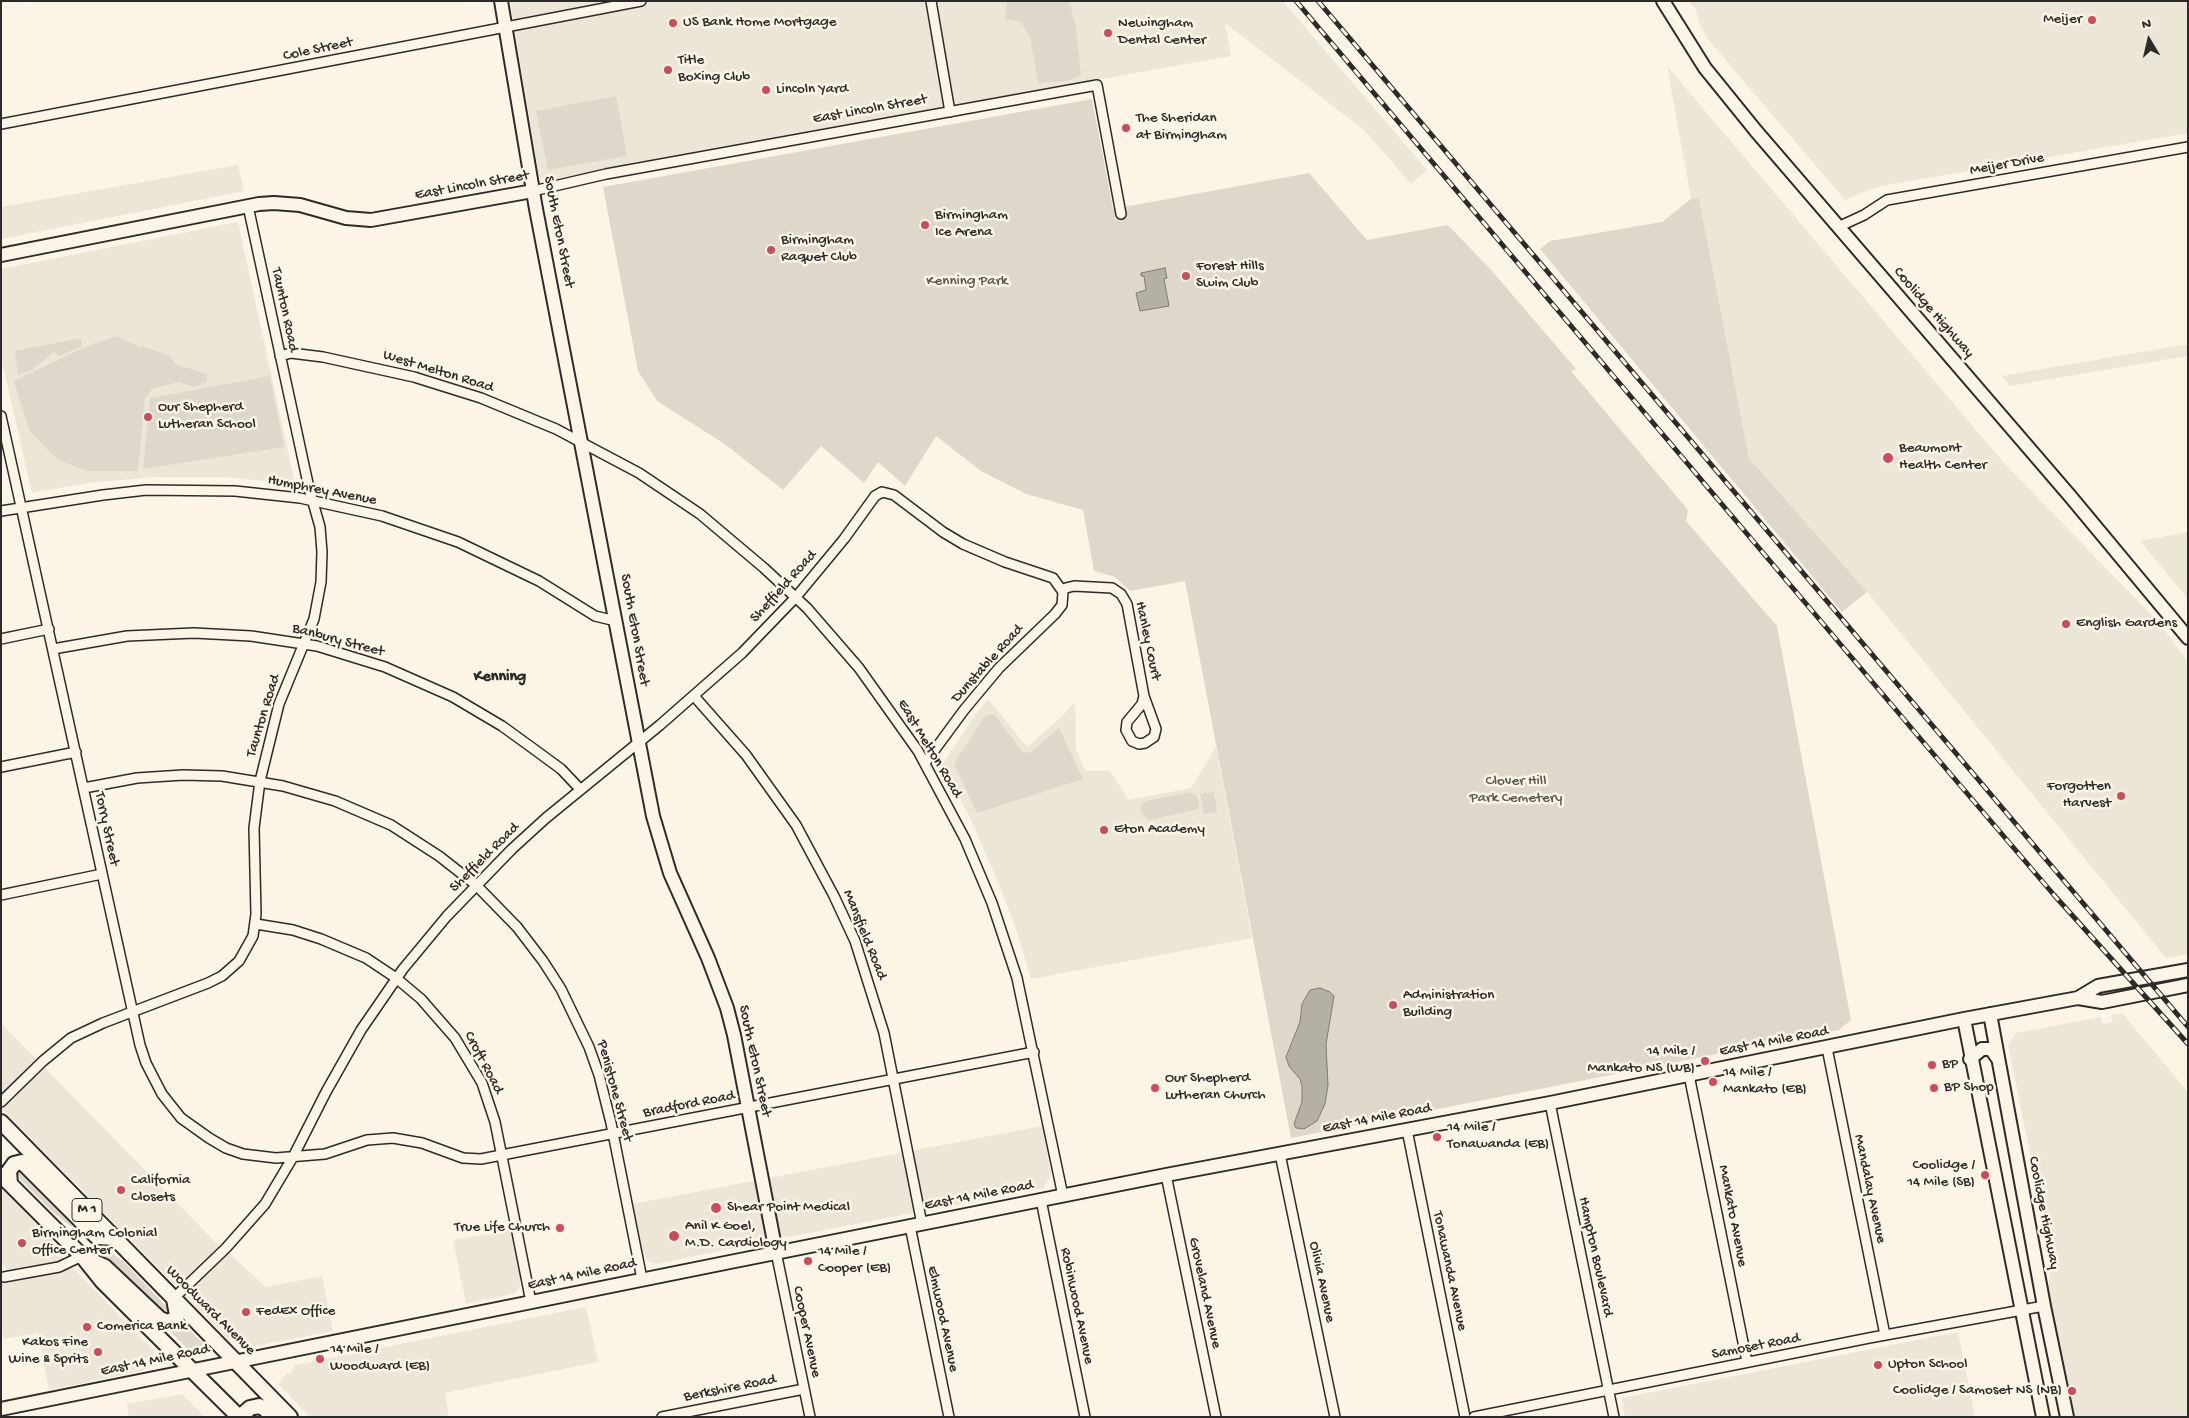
<!DOCTYPE html>
<style>
body{margin:0}
#map{position:relative;width:2189px;height:1418px;overflow:hidden;background:#fcf5e5;font-family:"Gochi Hand",sans-serif}
canvas{display:block}
.frame{position:absolute;inset:0;border:2px solid #2b2b2b;pointer-events:none}
.north{position:absolute;left:2124px;top:15px;width:50px;height:50px;-webkit-text-stroke:4px #fcf5e5;paint-order:stroke;rotate:351deg;font-size:14px;font-weight:700;line-height:20px;text-align:center;color:#2b2b2b}
.north::after{content:'';display:block;margin:auto;width:18px;height:22px;background:#2b2b2b;clip-path:polygon(50% 0,100% 100%,50% 72%,0 100%)}
</style>
<div id="map">
<canvas width="2189" height="1418"></canvas>
<div class="frame"></div>
<div class="north">N</div>
</div>
<script>
const ctx = document.querySelector('canvas').getContext('2d');
ctx.lineJoin = 'round';
function fill(path, color) { ctx.fillStyle = color; ctx.fill(path, 'evenodd'); }
const poly = rows => new Path2D(rows.map(r => 'M' + r).join(''));
function stroke(path, color, width, dash) { ctx.strokeStyle = color; ctx.lineWidth = width; ctx.lineCap = dash ? 'butt' : 'round'; ctx.setLineDash(dash || []); ctx.stroke(path); }
function drawText(font, color, halo, rows, align = 'center') {
  ctx.font = font + ' "Gochi Hand",sans-serif'; ctx.lineWidth = 5; ctx.setLineDash([]); ctx.textBaseline = 'middle'; ctx.strokeStyle = halo; ctx.fillStyle = color; for (const [text, x, y, turn = 0] of rows) {
    ctx.save(); ctx.translate(x, y); ctx.rotate((+turn || 0) * Math.PI / 180); ctx.textAlign = isNaN(turn) ? turn : align; if (halo) ctx.strokeText(text, 0, 0); ctx.fillText(text, 0, 0); ctx.restore();
  }
}
const built = poly([
 [510,1,1283,1,1427,170,1411,184,1364,130,1225,23,1231,56,636,162,545,182,539,176],
 [1688,1,2188,1,2188,133,1893,184,1874,188,1845,200,1707,38,1699,23,1696,9],
 [1667,66,2005,464,2160,624,2188,662,2188,954,2166,958,1867,592,1749,458,1699,198,1691,199],
 [238,165,244,191,1,239,1,207],
 [238,222,295,484,225,477,156,477,87,483,32,493,1,357,1,269],
 [2188,344,2188,356,2010,386,2002,376],
 [2188,532,2188,599,2140,541],
 [988,699,1027,747,1059,719,1075,702,1076,749,1085,771,1110,771,1129,800,1191,788,1216,747,1252,938,1031,979,1016,929,998,882,970,818,942,765,975,715],
 [2122,1013,2188,1092,2188,1417,2073,1417,2048,1293,2052,1245,2048,1241,2008,1045,2016,1033,2101,1017,2103,1024,2113,1022,2111,1015],
 [1,1023,228,1255,230,1254,266,1287,322,1276,333,1331,249,1347,235,1343,225,1336,1,1108],
 [1042,1126,1051,1175,1044,1188,788,1237,781,1235,762,1240,754,1244,657,1264,648,1261,641,1248,632,1204],
 [1,1188,52,1240,57,1251,139,1336,153,1349,156,1358,151,1367,142,1371,49,1390,38,1333,4,1339,1,1327,1,1283,11,1283,8,1270,1,1263],
 [513,1230,520,1264,520,1286,515,1293,466,1304,453,1240],
 [586,1307,598,1362,445,1393,449,1417,310,1417,278,1384,287,1373,291,1373,295,1365],
 [1958,1332,1975,1417,1625,1417,1622,1398],
 [182,1394,205,1417,129,1417,127,1404]
]);
const green = poly([
 [1007,1,1069,1,1076,27,1081,75,1067,81,1038,83,1030,37,1021,22,1005,19],
 [616,96,627,156,548,170,536,111],
 [1092,99,1113,209,1309,173,1367,240,1448,225,1492,271,1576,369,1571,371,1688,510,1686,521,1777,626,1851,1020,1839,1030,1291,1138,1185,581,1130,591,1115,577,1094,571,1083,510,1026,494,981,471,936,436,905,486,878,462,864,483,821,446,783,490,726,445,657,401,638,371,603,187],
 [1699,198,1749,458,1867,592,1842,612,1540,249,1550,241,1662,222,1691,199],
 [117,336,142,348,142,346,170,356,175,364,207,374,207,382,195,387,178,382,152,389,145,398,138,471,87,471,58,460,29,430,14,381,85,347],
 [81,338,82,346,59,356,54,352,32,370,18,375,15,351],
 [270,376,284,447,143,469,150,398],
 [994,714,1023,753,1031,752,1059,728,1083,779,977,813,954,764,985,716],
 [1191,792,1197,796,1199,803,1198,809,1150,820,1144,816,1140,806,1146,801],
 [1214,792,1217,812,1204,814,1200,794],
 [19,1169,28,1171,101,1246,123,1261,170,1310,169,1317,154,1309,82,1235,54,1213,21,1180,16,1171],
 [184,1325,205,1345,206,1350,203,1356,196,1357,167,1328]
]);
const water = poly([
 [1165,268,1167,278,1164,279,1169,306,1140,311,1136,293,1146,290,1144,276,1141,276,1141,273,1165,268],
 [1320,988,1330,992,1334,996,1326,1044,1328,1085,1325,1104,1317,1121,1304,1129,1296,1128,1294,1124,1302,1102,1302,1086,1300,1079,1289,1066,1286,1057,1300,1022,1302,1004,1310,990,1320,988]
]);
const street = poly([
 [931,1,950,112],
 [1,124,641,1],
 [533,191,606,174,1097,85,1121,214],
 [1838,227,1864,215,1887,200,2188,147],
 [280,356,291,353,323,357,414,377,481,398,556,429,639,473,700,514,764,568,807,608,859,668,918,751,965,839,992,903,1017,978,1063,1196],
 [1,416,140,1045,146,1063,162,1094,181,1118,209,1138,226,1148,243,1154,276,1158,325,1154,367,1140,393,1138,422,1143,463,1158,481,1159,1034,1052],
 [1,511,103,495,146,490,235,491,300,498,382,516,458,542,539,581,595,616,616,621],
 [1062,589,1074,586,1112,588,1121,594,1127,604,1144,696,1142,704,1127,722,1126,730,1132,741,1139,744,1145,743,1154,737,1156,729,1144,696],
 [1,639,49,629],
 [53,649,127,636,194,633,251,636,317,646,385,667,453,697,502,726,531,747,561,769,580,789],
 [694,696,746,755,796,825,834,896,855,941,884,1033,922,1224],
 [1,767,76,752],
 [84,788,137,778,183,775,222,776,283,786,335,801,391,825,439,856,476,885,517,927,543,961,561,989,589,1047,599,1075,611,1123,642,1279],
 [1,895,102,874],
 [256,924,293,930,321,939,366,958,396,978,421,999,455,1038,482,1083,495,1122,531,1302],
 [1827,1048,1885,1335],
 [1689,1075,1747,1362],
 [1,1102,43,1061,71,1038,103,1023,208,983,222,976,239,961,253,936,256,914,254,828,260,781,279,704,314,619,321,582,322,552,320,527,309,488,248,206],
 [1550,1103,1614,1417],
 [1407,1130,1465,1417],
 [1280,1154,1335,1417],
 [1166,1175,1216,1417],
 [1041,1200,1085,1417],
 [910,1226,949,1417],
 [776,1252,810,1417],
 [4,1277,59,1267,82,1256],
 [174,1298,226,1248,265,1204,293,1157,326,1092,361,1030,403,969,447,916,512,849,546,818,660,725,742,653,796,597,844,539,875,496,882,492,894,495,943,532,963,544,1005,562,1053,578,1063,592,1062,605,1055,614,999,668,964,710,925,763],
 [662,1417,804,1389],
 [1474,1417,1869,1338,2044,1306]
]);
const secondary = poly([
 [501,1,536,209,653,816,670,873,708,958,727,1008,734,1035,776,1252],
 [1663,1,1705,68,1756,131,2070,496,2188,638],
 [1,255,259,204,274,203,300,205,346,218,371,220,533,191],
 [2078,998,2098,986,2188,970],
 [1990,1014,2044,1306,2067,1417],
 [1964,1019,2043,1417],
 [1970,1059,1982,1049,1991,1049,1998,1059],
 [1,1409,725,1263,1166,1175,1550,1103,1964,1019,2078,998,2102,1002,2188,985]
]);
const primary = poly([
 [1,1122,290,1417],
 [1,1175,82,1256,102,1281,239,1417],
 [10,1184,9,1171,14,1164,22,1162,97,1237,115,1238],
 [85,1258,105,1267,160,1319,167,1322,175,1319,177,1315,174,1299],
 [240,1417,250,1408,259,1406,265,1409,273,1417]
]);
const rail = poly([
 [1296,1,1924,743,2054,895,2188,1044],
 [1318,1,2188,1027]
]);
const markers = [
 [2092,20,5,"#d1495b"],
 [673,23,5,"#d1495b"],
 [1108,33,5,"#d1495b"],
 [668,70,5,"#d1495b"],
 [766,90,5,"#d1495b"],
 [1126,128,5,"#d1495b"],
 [925,225,5,"#d1495b"],
 [771,250,5,"#d1495b"],
 [1186,276,5,"#d1495b"],
 [148,417,5,"#d1495b"],
 [1888,458,6,"#d1495b"],
 [2066,624,5,"#d1495b"],
 [2121,796,5,"#d1495b"],
 [1104,830,5,"#d1495b"],
 [1393,1005,5,"#d1495b"],
 [1705,1061,5,"#d1495b"],
 [1932,1065,5,"#d1495b"],
 [1713,1082,5,"#d1495b"],
 [1155,1088,5,"#d1495b"],
 [1934,1088,5,"#d1495b"],
 [1437,1137,5,"#d1495b"],
 [1985,1175,5,"#d1495b"],
 [121,1190,5,"#d1495b"],
 [716,1208,6,"#d1495b"],
 [560,1228,5,"#d1495b"],
 [674,1236,6,"#d1495b"],
 [22,1243,5,"#d1495b"],
 [808,1261,5,"#d1495b"],
 [246,1312,5,"#d1495b"],
 [87,1327,5,"#d1495b"],
 [98,1352,5,"#d1495b"],
 [320,1359,5,"#d1495b"],
 [1878,1365,5,"#d1495b"],
 [2072,1391,5,"#d1495b"]
];
const shields = [
 [87,1210,30]
];
const shieldNames = [
 ["M 1",87,1210]
];
const poiNames = [
 ["Meijer",2082,20,"right"],
 ["US Bank Home Mortgage",683,23],
 ["Newingham",1118,24],
 ["Dental Center",1118,41],
 ["Title",678,61],
 ["Boxing Club",678,78],
 ["Lincoln Yard",776,90],
 ["The Sheridan",1136,119],
 ["at Birmingham",1136,136],
 ["Birmingham",935,216],
 ["Ice Arena",935,233],
 ["Birmingham",781,241],
 ["Raquet Club",781,258],
 ["Forest Hills",1196,267],
 ["Swim Club",1196,284],
 ["Our Shepherd",158,408],
 ["Lutheran School",158,425],
 ["Beaumont",1899,449],
 ["Health Center",1899,466],
 ["English Gardens",2076,624],
 ["Forgotten",2111,787,"right"],
 ["Harvest",2111,804,"right"],
 ["Eton Academy",1114,830],
 ["Administration",1403,996],
 ["Building",1403,1013],
 ["14 Mile /",1695,1052,"right"],
 ["Mankato NS (WB)",1695,1069,"right"],
 ["BP",1942,1065],
 ["14 Mile /",1723,1073],
 ["Mankato (EB)",1723,1090],
 ["Our Shepherd",1165,1079],
 ["Lutheran Church",1165,1096],
 ["BP Shop",1944,1088],
 ["14 Mile /",1447,1128],
 ["Tonawanda (EB)",1447,1145],
 ["Coolidge /",1975,1166,"right"],
 ["14 Mile (SB)",1975,1183,"right"],
 ["California",131,1181],
 ["Closets",131,1198],
 ["Shear Point Medical",727,1208],
 ["Anil K Goel,",685,1227],
 ["M.D. Cardiology",685,1244],
 ["True Life Church",550,1228,"right"],
 ["Birmingham Colonial",32,1234],
 ["Office Center",32,1251],
 ["14 Mile /",818,1252],
 ["Cooper (EB)",818,1269],
 ["FedEx Office",256,1312],
 ["Comerica Bank",97,1327],
 ["Kakos Fine",88,1343,"right"],
 ["Wine & Sprits",88,1360,"right"],
 ["14 Mile /",330,1350],
 ["Woodward (EB)",330,1367],
 ["Upton School",1888,1365],
 ["Coolidge / Samoset NS (NB)",2062,1391,"right"]
];
const streetNames = [
 ["Cole Street",318,50,-12],
 ["East Lincoln Street",870,110,-10],
 ["Meijer Drive",2007,165,-10],
 ["East Lincoln Street",472,186,-10],
 ["South Eton Street",558,232,79],
 ["Taunton Road",284,310,78],
 ["Coolidge Highway",1933,313,49],
 ["West Melton Road",438,372,17],
 ["Humphrey Avenue",322,491,11],
 ["Sheffield Road",784,587,-48],
 ["South Eton Street",634,630,80],
 ["Banbury Street",338,641,15],
 ["Hanley Court",1147,641,78],
 ["Dunstable Road",988,664,-48],
 ["Taunton Road",264,716,-73],
 ["East Melton Road",929,749,59],
 ["Torry Street",106,829,78],
 ["Sheffield Road",485,858,-45],
 ["Mansfield Road",864,935,68],
 ["East 14 Mile Road",1774,1042,-11],
 ["South Eton Street",754,1061,78],
 ["Croft Road",483,1063,62],
 ["Penistone Street",614,1091,75],
 ["Bradford Road",689,1105,-11],
 ["East 14 Mile Road",1377,1119,-11],
 ["Mandalay Avenue",1869,1189,78],
 ["East 14 Mile Road",979,1196,-11],
 ["Coolidge Highway",2043,1213,79],
 ["Mankato Avenue",1732,1216,79],
 ["Hampton Boulevard",1595,1257,78],
 ["Tonawanda Avenue",1449,1271,78],
 ["East 14 Mile Road",582,1275,-12],
 ["Olivia Avenue",1321,1282,78],
 ["Groveland Avenue",1204,1293,78],
 ["Robinwood Avenue",1076,1306,78],
 ["Woodward Avenue",210,1311,45],
 ["Elmwood Avenue",942,1319,78],
 ["Cooper Avenue",806,1332,78],
 ["Samoset Road",1756,1347,-11],
 ["East 14 Mile Road",155,1361,-12],
 ["Berkshire Road",730,1389,-11]
];
const parkNames = [
 ["Kenning Park",967,282],
 ["Clover Hill",1516,782],
 ["Park Cemetery",1516,799]
];
const neighbourhoodNames = [
 ["Kenning",500,678]
];
fill(built, '#ece6d7');
fill(green, '#ded8ca');
fill(water, '#b4b0a5');
stroke(water, '#7d7b74', 1);
stroke(street, '#2b2b2b', 12);
stroke(secondary, '#2b2b2b', 16);
stroke(primary, '#2b2b2b', 18);
stroke(street, '#fcf5e5', 9);
stroke(secondary, '#fcf5e5', 12);
stroke(primary, '#fcf5e5', 14);
stroke(rail, '#2b2b2b', 5);
stroke(rail, '#fcf5e5', 3, [9]);
for (const [x, y, r, color] of markers) { const dot = new Path2D(); dot.arc(x, y, r, 0, 2 * Math.PI); ctx.fillStyle = color; ctx.fill(dot); stroke(dot, '#fcf5e5', 2); }
for (const [x, y, w] of shields) { const box = new Path2D(); box.roundRect(x - w / 2, y - 11.5, w, 23, 4); ctx.fillStyle = '#fcf5e5'; ctx.fill(box); stroke(box, '#2b2b2b', 1); }
drawText('bold 14px', '#2b2b2b', null, shieldNames);
drawText('15px', '#2b2b2b', '#fcf5e5', poiNames, 'left');
drawText('15px', '#2b2b2b', '#fcf5e5', streetNames);
drawText('15px', '#585653', '#fcf5e5', parkNames);
drawText('bold 16px', '#2b2b2b', '#fcf5e5', neighbourhoodNames);
</script>
